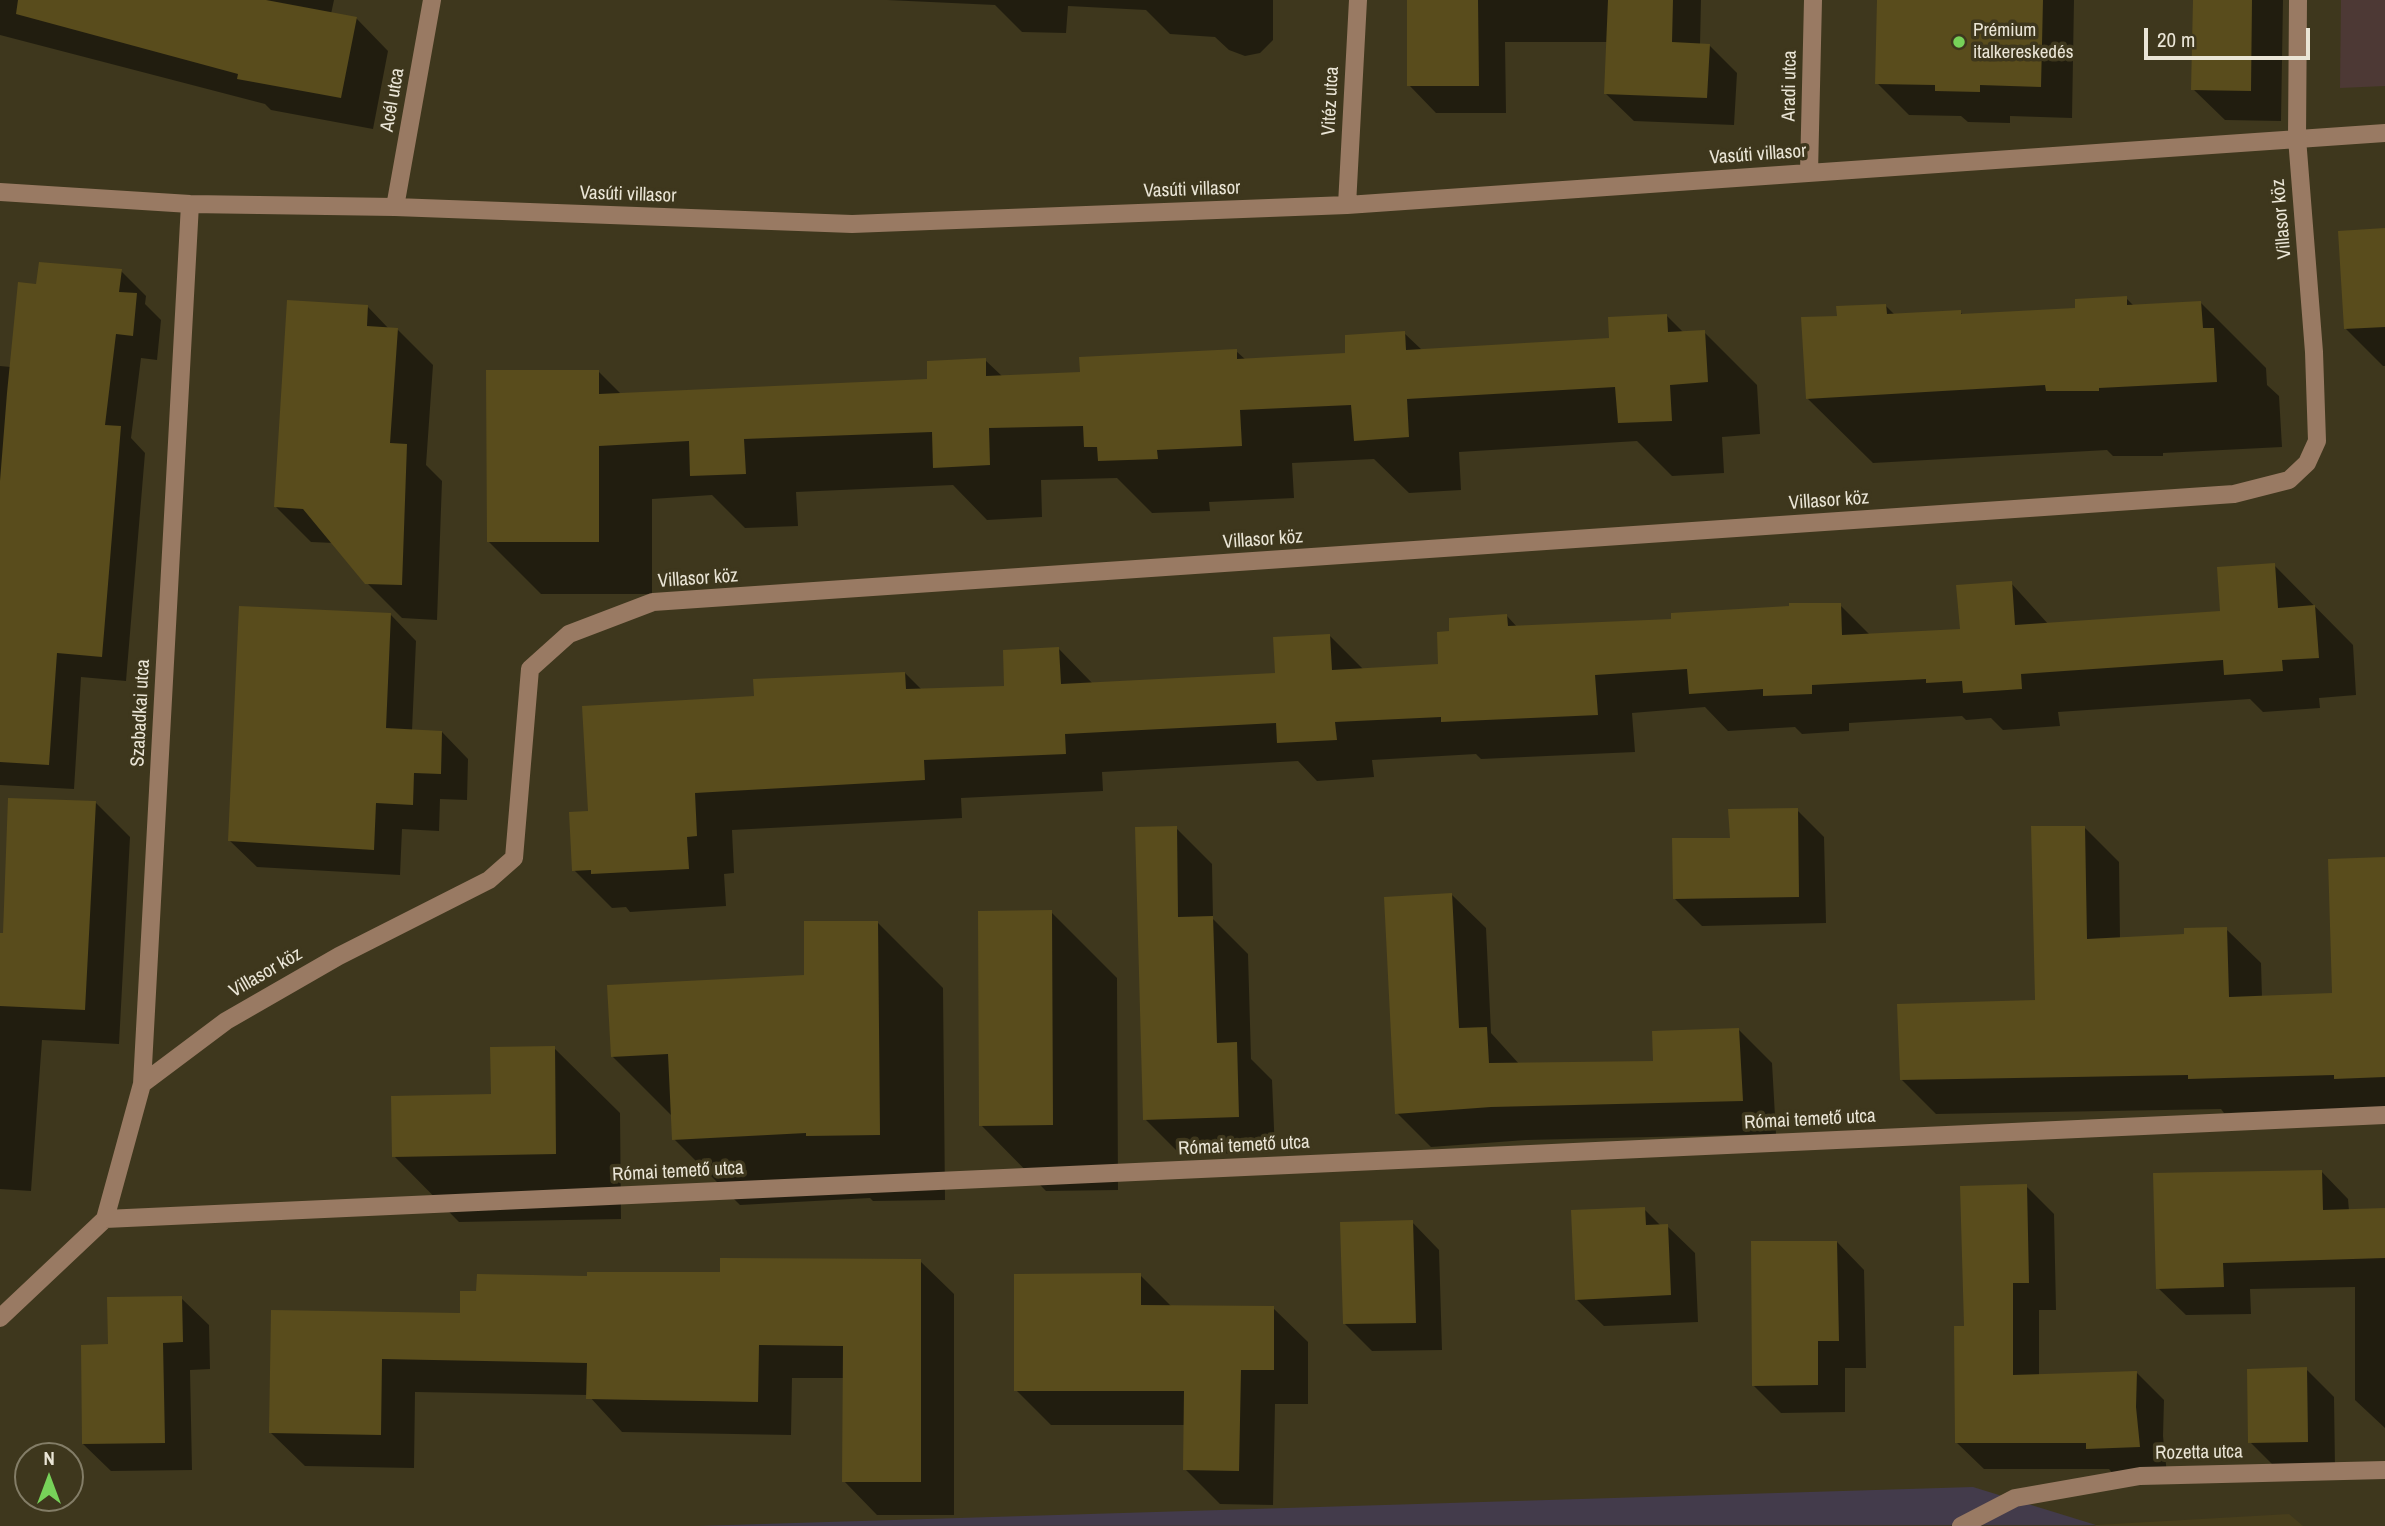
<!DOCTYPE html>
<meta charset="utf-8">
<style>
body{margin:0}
#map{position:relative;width:2385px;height:1526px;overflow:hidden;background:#3e371d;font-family:"Archivo Narrow",sans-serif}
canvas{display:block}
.north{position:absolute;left:14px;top:1442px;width:70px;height:70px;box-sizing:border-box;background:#3e371d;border:2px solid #837d67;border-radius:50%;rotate:0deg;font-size:19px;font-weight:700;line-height:28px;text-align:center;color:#eae5d6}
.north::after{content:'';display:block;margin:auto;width:24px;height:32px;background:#77d259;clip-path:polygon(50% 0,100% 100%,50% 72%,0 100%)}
.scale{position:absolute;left:2144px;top:28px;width:166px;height:32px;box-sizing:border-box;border:4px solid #eae5d6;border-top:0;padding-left:9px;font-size:21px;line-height:24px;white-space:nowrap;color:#eae5d6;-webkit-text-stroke:5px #3e371d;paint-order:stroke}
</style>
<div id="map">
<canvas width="2385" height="1526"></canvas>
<div class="north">N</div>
<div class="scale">20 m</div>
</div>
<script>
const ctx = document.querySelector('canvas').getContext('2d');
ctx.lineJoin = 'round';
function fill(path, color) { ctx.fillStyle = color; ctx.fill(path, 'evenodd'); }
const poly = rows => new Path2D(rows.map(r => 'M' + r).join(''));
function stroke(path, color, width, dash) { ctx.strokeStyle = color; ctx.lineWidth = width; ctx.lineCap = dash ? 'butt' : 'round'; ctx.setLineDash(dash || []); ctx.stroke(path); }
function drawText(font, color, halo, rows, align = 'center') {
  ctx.font = font + ' "Archivo Narrow",sans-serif'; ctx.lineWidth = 7; ctx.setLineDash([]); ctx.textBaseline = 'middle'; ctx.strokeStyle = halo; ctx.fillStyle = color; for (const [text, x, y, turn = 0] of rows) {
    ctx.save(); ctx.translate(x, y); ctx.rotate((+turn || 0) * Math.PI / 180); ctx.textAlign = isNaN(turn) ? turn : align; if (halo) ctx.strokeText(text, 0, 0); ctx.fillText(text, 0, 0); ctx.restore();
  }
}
const built = poly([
 [2289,1514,2303,1526,2095,1526,2096,1525]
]);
const industrial = poly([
 [1973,1487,2096,1525,697,1526]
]);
const education = poly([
 [2341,0,2385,0,2385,86,2340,88]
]);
const shadow = poly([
 [0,0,334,0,331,14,356,18,388,51,373,129,271,110,265,104,0,35],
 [887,0,1273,0,1273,40,1260,53,1245,56,1229,50,1215,37,1170,34,1146,10,1068,6,1066,33,1022,32,995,5],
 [1408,0,1701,0,1700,45,1709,45,1737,73,1734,125,1634,121,1606,94,1608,42,1505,42,1506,113,1436,113,1409,85],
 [1879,0,2074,0,2072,118,2010,116,2010,123,1968,122,1961,116,1909,115,1877,83],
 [2195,0,2283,0,2281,121,2225,120,2193,89],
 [2385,230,2385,366,2383,366,2346,329],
 [121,271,146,296,145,304,161,320,157,360,141,358,131,438,145,453,126,681,81,677,74,789,0,785,0,366,11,367,38,286],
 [2126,298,2135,307,2201,303,2266,368,2267,385,2279,396,2282,447,2163,453,2163,456,2113,456,2107,450,1873,463,1807,398,1839,317,1885,305,1895,315,1960,312,1964,316,2077,310],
 [368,307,389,329,397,329,433,365,426,465,442,481,437,620,402,618,366,582,334,543,311,542,276,507],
 [1667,316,1684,333,1704,332,1757,385,1760,434,1722,437,1724,473,1672,476,1637,441,1459,452,1461,490,1409,493,1374,459,1292,463,1294,498,1209,502,1210,511,1152,513,1117,478,1041,480,1042,517,987,520,953,485,796,492,798,526,745,528,712,495,652,499,652,594,541,594,488,541,599,372,622,395,929,381,985,360,1003,377,1082,373,1236,351,1246,360,1347,355,1404,333,1422,350,1611,339],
 [2274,565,2353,645,2356,695,2319,698,2320,708,2263,712,2250,699,2058,712,2060,726,2003,730,1991,718,1966,720,1962,716,1849,723,1849,731,1802,734,1795,727,1728,731,1705,707,1632,713,1635,752,1481,759,1476,754,1372,760,1374,777,1317,781,1298,761,1102,772,1103,791,961,798,962,818,732,830,734,873,724,874,726,906,630,912,626,907,612,908,574,870,589,812,756,698,905,673,922,690,1006,688,1058,648,1093,684,1277,675,1330,636,1364,670,1440,666,1451,633,1507,616,1518,628,1673,620,1840,605,1870,635,1961,631,2011,583,2049,625,2222,612],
 [390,614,416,641,412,731,442,732,468,759,467,800,440,799,439,831,402,829,400,875,257,867,230,841],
 [95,802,130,837,119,1044,42,1040,31,1191,0,1189,0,935,5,935],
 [1797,810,1824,837,1826,923,1702,926,1675,899,1731,839],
 [2084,827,2119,862,2120,939,2186,936,2226,929,2261,963,2262,998,2333,995,2385,859,2385,1112,2366,1109,2224,1113,2221,1109,1936,1114,1901,1079,2037,1001],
 [1176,828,1212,864,1213,919,1248,954,1251,1059,1272,1080,1275,1152,1181,1155,1145,1119],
 [1452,895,1486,928,1491,1033,1520,1065,1655,1063,1738,1029,1772,1063,1776,1134,1526,1140,1431,1147,1397,1113],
 [1051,912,1117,978,1118,1190,1046,1191,981,1125],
 [877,922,943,988,945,1200,873,1201,870,1198,740,1205,674,1139,673,1117,612,1056,806,977],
 [554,1048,620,1113,621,1219,459,1222,394,1156,493,1096],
 [2321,1171,2348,1199,2349,1211,2385,1210,2385,1428,2355,1400,2355,1287,2250,1289,2251,1314,2186,1315,2158,1288],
 [2026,1186,2054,1214,2056,1310,2039,1310,2039,1376,2136,1372,2164,1400,2163,1436,2167,1474,2115,1476,2109,1469,1984,1469,1956,1442,1966,1328],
 [1644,1209,1661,1226,1667,1226,1695,1253,1698,1322,1604,1326,1576,1299],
 [1412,1222,1439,1250,1442,1350,1372,1351,1345,1324],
 [1837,1242,1864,1270,1866,1368,1845,1368,1845,1412,1781,1413,1754,1386],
 [920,1261,954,1294,954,1515,877,1515,844,1481,844,1378,792,1378,791,1435,622,1432,588,1395,415,1392,414,1468,305,1466,271,1433,273,1312,461,1315,589,1277,722,1274],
 [1140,1275,1172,1307,1273,1308,1308,1342,1308,1404,1275,1404,1273,1505,1220,1504,1185,1469,1186,1425,1051,1425,1016,1390],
 [181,1298,209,1325,210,1369,190,1370,192,1470,111,1471,83,1444,110,1346],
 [2306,1369,2334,1397,2335,1469,2277,1469,2250,1442]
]);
const building = poly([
 [18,0,266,0,357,17,341,98,237,79,238,74,16,14],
 [1407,0,1478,0,1479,86,1407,86],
 [1608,0,1673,0,1672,42,1710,44,1707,98,1604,94],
 [1877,0,2043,0,2041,87,1980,85,1980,92,1935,91,1935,85,1875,84],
 [2193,0,2252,0,2251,91,2191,90],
 [2385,228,2385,327,2344,329,2338,231],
 [39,262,122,269,119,292,137,293,133,336,116,334,105,425,121,426,102,657,57,653,49,765,0,762,0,481,7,393,18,282,36,284],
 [2127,296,2127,305,2201,301,2203,328,2214,328,2217,382,2099,388,2099,391,2046,391,2045,385,1806,399,1801,317,1837,316,1836,306,1886,304,1887,314,1961,310,1961,314,2075,308,2075,299],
 [287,300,368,305,367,326,398,328,390,443,407,444,402,585,365,584,303,509,274,507],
 [1667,314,1668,332,1705,330,1708,382,1670,385,1672,421,1618,423,1615,387,1407,399,1409,437,1354,441,1351,405,1240,410,1242,446,1157,450,1158,459,1098,461,1097,447,1084,447,1083,426,989,428,990,465,933,468,932,432,744,439,746,474,690,476,689,441,599,446,599,542,487,542,486,370,599,370,599,394,927,379,927,361,986,358,986,376,1080,372,1079,357,1237,349,1237,359,1345,353,1345,335,1405,331,1406,350,1609,338,1608,317],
 [2275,563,2278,608,2315,605,2319,658,2282,660,2283,671,2224,675,2223,660,2021,674,2022,689,1963,693,1962,681,1926,683,1926,679,1812,685,1812,694,1763,696,1763,689,1689,694,1687,669,1595,675,1598,715,1441,722,1441,717,1335,722,1337,740,1277,743,1276,723,1065,734,1066,754,924,760,925,780,695,793,697,836,687,837,689,869,591,874,591,870,572,871,569,812,588,811,582,706,754,696,753,679,905,672,906,689,1004,686,1003,650,1059,647,1061,684,1275,673,1273,637,1330,634,1332,670,1438,664,1437,632,1449,631,1449,618,1507,614,1508,626,1671,619,1671,613,1789,606,1789,603,1841,603,1842,635,1960,629,1956,585,2012,581,2015,625,2220,611,2217,567],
 [239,606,391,613,386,728,442,731,441,774,414,773,413,805,376,803,374,850,228,841],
 [8,798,96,801,85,1010,0,1006,0,933,3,933],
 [1798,808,1799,897,1673,899,1672,838,1730,838,1728,809],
 [1177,826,1178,917,1213,916,1217,1043,1237,1042,1239,1117,1143,1120,1135,827],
 [2031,826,2085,826,2087,939,2184,934,2184,928,2227,927,2229,997,2332,993,2328,859,2385,857,2385,1077,2334,1079,2334,1075,2188,1079,2188,1075,1900,1080,1897,1004,2035,1000],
 [1452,893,1459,1028,1487,1027,1489,1063,1653,1061,1652,1031,1739,1028,1743,1101,1491,1107,1395,1114,1384,897],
 [1052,910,1053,1125,979,1126,978,911],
 [804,921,878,921,880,1135,806,1136,806,1133,672,1140,668,1054,611,1057,607,985,804,975],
 [555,1046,556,1154,392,1157,391,1096,491,1094,490,1047],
 [2322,1170,2323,1210,2385,1208,2385,1258,2223,1263,2224,1287,2156,1289,2153,1173],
 [2027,1184,2029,1283,2013,1283,2013,1375,2137,1371,2136,1407,2140,1447,2086,1449,2086,1443,1955,1443,1954,1326,1964,1326,1960,1186],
 [1645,1207,1646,1225,1668,1224,1671,1295,1575,1300,1571,1210],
 [1413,1220,1416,1323,1343,1324,1340,1222],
 [1751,1241,1837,1241,1839,1341,1818,1341,1818,1385,1752,1386],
 [720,1258,921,1259,921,1482,842,1482,843,1346,759,1345,758,1402,586,1399,587,1363,382,1359,381,1435,269,1433,271,1310,460,1313,460,1291,476,1291,477,1274,587,1276,587,1272,720,1272],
 [1141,1273,1141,1305,1274,1306,1274,1370,1241,1370,1239,1471,1183,1470,1184,1391,1014,1391,1014,1274],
 [182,1296,183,1342,163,1343,165,1443,82,1444,81,1345,108,1344,107,1297],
 [2307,1367,2308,1442,2248,1443,2247,1369]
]);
const minor = poly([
 [1809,173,1813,0],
 [0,192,190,204,395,207,852,224,1347,205,2385,133],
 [1347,205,1358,0],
 [395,207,432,0],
 [142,1084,226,1021,339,956,489,880,514,858,530,669,569,634,653,602,2234,494,2289,480,2307,463,2317,441,2314,352,2297,138,2298,0],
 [105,1219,2385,1115],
 [105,1219,142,1084,190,204],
 [0,1318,105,1219],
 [1961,1526,2015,1498,2140,1476,2385,1470]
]);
const markers = [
 [1959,42,7,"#77d259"]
];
const poiNames = [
 ["Prémium",1973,31],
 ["italkereskedés",1973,53]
];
const streetNames = [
 ["Aradi utca",1790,86,-89],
 ["Acél utca",393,100,-80],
 ["Vitéz utca",1331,101,-87],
 ["Vasúti villasor",1758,155,-4],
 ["Vasúti villasor",1192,190,-2],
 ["Vasúti villasor",628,195,2],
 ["Villasor köz",2282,219,-95],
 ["Villasor köz",1829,501,-4],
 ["Villasor köz",1263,540,-4],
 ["Villasor köz",698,579,-4],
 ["Szabadkai utca",141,713,-87],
 ["Villasor köz",266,973,-30],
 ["Római temető utca",1810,1120,-3],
 ["Római temető utca",1244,1146,-3],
 ["Római temető utca",678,1172,-3],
 ["Rozetta utca",2199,1453,-1]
];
fill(built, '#483e1c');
fill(industrial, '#433b4b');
fill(education, '#4d3935');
fill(shadow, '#0007');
fill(building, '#594c1c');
stroke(minor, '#997a63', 18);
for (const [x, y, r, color] of markers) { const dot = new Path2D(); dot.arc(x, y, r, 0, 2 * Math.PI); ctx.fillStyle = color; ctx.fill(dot); stroke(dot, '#3e371d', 2.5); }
drawText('19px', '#eae5d6', '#3e371d', poiNames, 'left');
drawText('19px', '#eae5d6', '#3e371d', streetNames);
</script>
